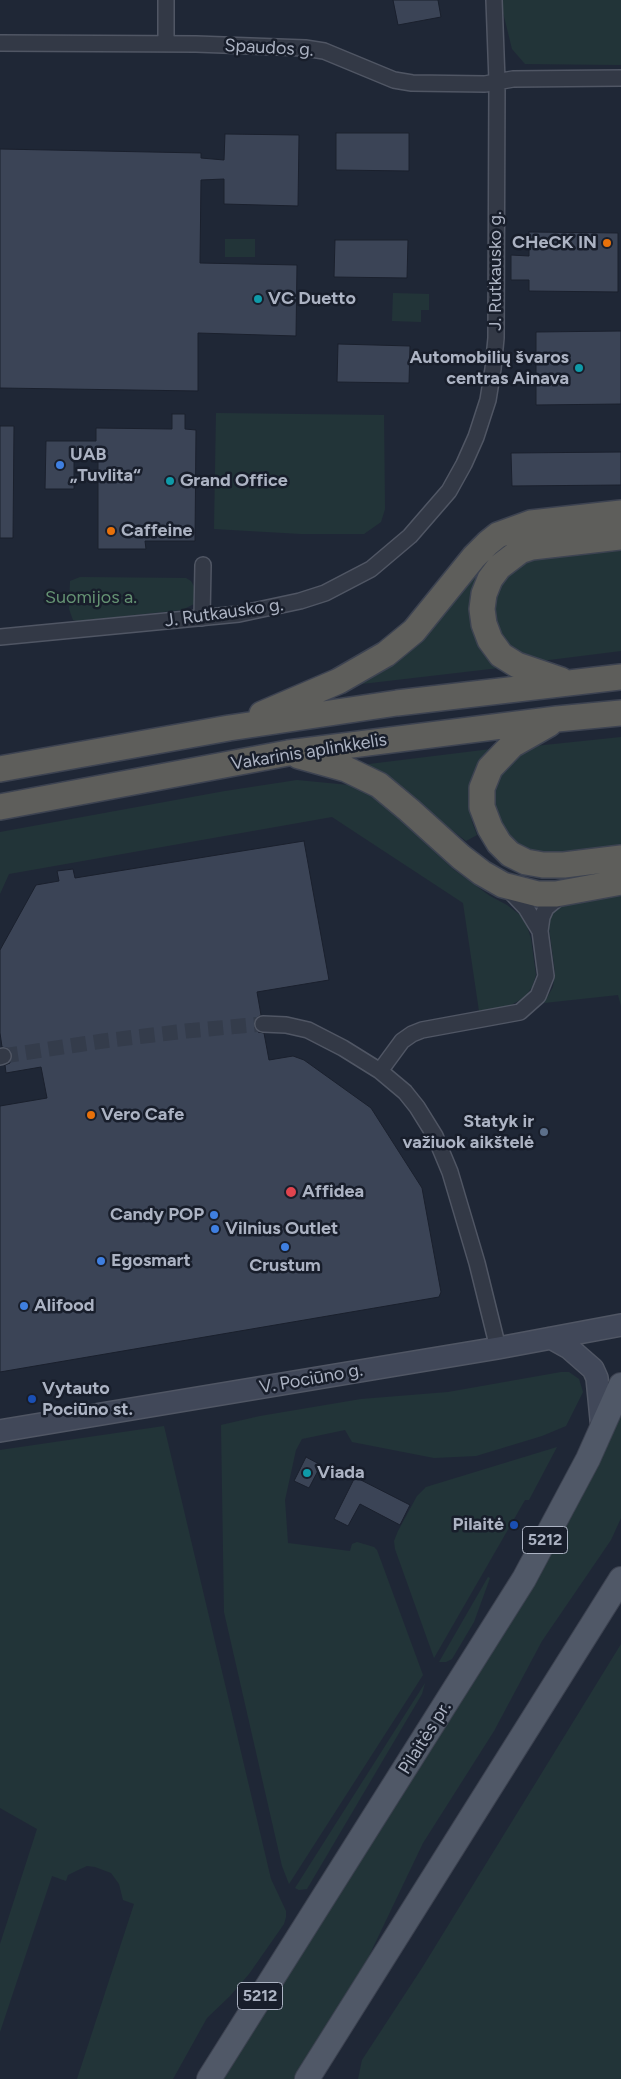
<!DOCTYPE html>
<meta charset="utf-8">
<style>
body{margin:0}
canvas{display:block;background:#1f2736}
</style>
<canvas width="621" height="2079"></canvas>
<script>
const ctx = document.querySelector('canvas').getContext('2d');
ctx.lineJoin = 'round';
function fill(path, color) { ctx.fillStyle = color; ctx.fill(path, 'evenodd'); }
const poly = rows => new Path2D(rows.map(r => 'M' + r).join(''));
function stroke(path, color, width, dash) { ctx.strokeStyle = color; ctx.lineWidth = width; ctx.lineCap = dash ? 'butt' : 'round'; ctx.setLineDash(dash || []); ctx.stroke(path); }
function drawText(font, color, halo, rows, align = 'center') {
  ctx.font = font + ' Figtree,sans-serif'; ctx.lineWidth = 5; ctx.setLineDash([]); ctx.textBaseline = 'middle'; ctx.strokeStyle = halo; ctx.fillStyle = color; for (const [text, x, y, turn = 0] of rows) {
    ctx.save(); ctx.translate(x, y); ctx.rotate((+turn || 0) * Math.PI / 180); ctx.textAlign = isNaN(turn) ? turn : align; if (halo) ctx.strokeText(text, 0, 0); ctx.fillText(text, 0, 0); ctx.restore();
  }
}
const green = poly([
 [500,0,621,0,621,65,525,64,512,49],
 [225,239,255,239,255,257,225,257],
 [393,293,429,294,429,310,421,310,421,322,392,321],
 [216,413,384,415,385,509,381,522,364,534,301,534,214,529],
 [518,537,485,566,474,584,470,609,472,628,479,646,499,668,353,685,490,554],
 [621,546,621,651,541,661,511,651,492,623,495,590,504,575,532,557],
 [80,577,186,578,191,581,196,590,194,604,182,610,78,621,73,620,69,609,70,581],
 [621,737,621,848,556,855,537,855,508,840,492,810,497,774,508,759,535,746],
 [491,749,478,763,471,784,469,803,472,822,477,835,466,841,389,782,361,765],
 [297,780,349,785,369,794,381,802,453,869,490,896,507,905,520,915,527,926,531,939,536,975,532,987,525,997,506,1008,479,1011,463,903,332,817,9,874,0,894,0,832,225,791],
 [621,893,621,1006,618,995,544,1003,553,987,555,972,549,928,550,915,555,909,560,904],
 [561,1372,569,1372,579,1379,583,1392,566,1426,542,1436,476,1456,434,1458,352,1442,345,1430,302,1439,296,1450,285,1500,288,1543,350,1551,352,1544,357,1542,374,1547,377,1550,423,1675,289,1884,282,1866,224,1612,221,1425,260,1416,361,1399,448,1392],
 [621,1410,621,1518,611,1540,542,1641,494,1731,423,1843,368,1958,294,2079,222,2079,496,1643,561,1536,606,1446],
 [164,1426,271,1879,286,1911,286,1917,284,1924,249,1974,230,1996,207,2018,173,2079,77,2079,134,1904,123,1900,119,1884,111,1873,95,1867,87,1866,76,1871,68,1875,66,1881,52,1876,0,2032,0,1944,37,1829,0,1808,0,1450],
 [557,1447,529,1500,525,1500,434,1658,395,1549,394,1541,398,1531,417,1496,426,1487],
 [488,1577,490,1578,474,1622,452,1659,446,1662,439,1662],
 [621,1644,621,2079,358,2079,362,2060,422,1968],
 [425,1683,422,1694,307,1889,299,1890,295,1888]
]);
const building = poly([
 [393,0,438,0,441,17,398,25,393,0],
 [336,133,409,133,409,171,336,170,336,133],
 [225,134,299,135,298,206,224,204,224,179,201,180,200,263,297,265,296,336,198,333,198,391,0,388,0,149,201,153,201,158,224,160,225,134],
 [529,232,618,233,618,292,529,291,529,280,511,280,511,255,529,256,529,232],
 [335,240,408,240,407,278,334,277,335,240],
 [621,331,621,404,536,405,536,332,621,331],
 [338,344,410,346,409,383,337,382,338,344],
 [172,414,185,414,185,429,196,430,195,541,145,541,146,549,98,549,98,454,74,454,74,489,45,489,46,441,96,441,96,428,172,429,172,414],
 [0,426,14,426,13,538,0,538,0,426],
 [621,452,621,485,512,486,511,453,621,452],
 [304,841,329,980,257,992,261,1015,255,1019,255,1028,258,1032,264,1033,269,1060,293,1056,304,1060,371,1108,422,1188,441,1292,439,1297,0,1372,0,1106,47,1098,41,1067,6,1073,5,1065,10,1063,12,1057,10,1049,2,1047,0,1033,0,950,36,885,59,881,57,871,73,869,75,878,304,841],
 [306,1457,321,1465,309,1488,294,1481,306,1457],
 [355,1477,410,1505,400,1525,360,1504,348,1526,334,1519,355,1477]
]);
const minorTunnel = poly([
 [3,1056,103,1041,186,1031,263,1024]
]);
const minor = poly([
 [0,43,196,44,305,48,324,51,394,80,412,83,485,84,513,79,621,78],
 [166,44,166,0],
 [202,618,203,565],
 [0,637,239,614,300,601,325,593,371,569,410,536,449,491,464,464,476,437,488,400,493,369,496,338,497,81,494,0],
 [540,931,542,917,546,908,563,894],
 [263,1024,286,1025,308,1030,343,1048,380,1071,405,1092,417,1107,435,1136,450,1172,477,1263,498,1348],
 [0,1057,3,1056],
 [380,1071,402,1041,412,1034,422,1030,520,1012,538,996,546,976,540,931,526,908,508,889]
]);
const secondary = poly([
 [551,1338,569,1348,593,1369,597,1378,602,1429],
 [0,1431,498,1348,621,1325]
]);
const primary = poly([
 [209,2079,524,1579,588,1459,621,1385],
 [307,2079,621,1579]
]);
const trunk = poly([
 [561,680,517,665,501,655,490,640,484,624,482,609,484,594,490,579,499,567,520,551,532,547,621,537],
 [262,714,339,681,386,654,414,631,474,557,488,543,498,535,531,523,621,513],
 [549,724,512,745,490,768,482,788,482,807,490,828,499,843,510,854,526,862,543,865,564,865,621,858],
 [299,756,346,769,379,785,409,810,461,857,482,873,503,885,538,894,556,894,621,882],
 [0,769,229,728,397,703,621,677],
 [0,807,288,753,557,719,621,713]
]);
const markers = [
 [607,243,5,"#e8710a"],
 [258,299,5,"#0f9aa8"],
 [579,368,5,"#0f9aa8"],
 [60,465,5,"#3f7fe0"],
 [170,481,5,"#0f9aa8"],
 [111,531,5,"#e8710a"],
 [91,1115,5,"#e8710a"],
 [544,1132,5,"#5c6f8a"],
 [291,1192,6,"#e0444e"],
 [214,1215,5,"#3f7fe0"],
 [215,1229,5,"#3f7fe0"],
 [285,1247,5,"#3f7fe0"],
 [101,1261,5,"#3f7fe0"],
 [24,1306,5,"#3f7fe0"],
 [32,1399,5,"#1a4fb4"],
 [307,1473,5,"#0f9aa8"],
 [514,1525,5,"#1a4fb4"]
];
const shields = [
 [545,1540,45],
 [260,1996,45]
];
const shieldNames = [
 ["5212",545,1540],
 ["5212",260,1996]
];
const streetNames = [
 ["Spaudos g.",269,48,3],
 ["J. Rutkausko g.",496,271,-90],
 ["J. Rutkausko g.",224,613,-8],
 ["Vakarinis aplinkkelis",309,752,-9],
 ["V. Pociūno g.",311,1379,-10],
 ["Pilaitės pr.",425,1738,-58]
];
const poiNames = [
 ["CHeCK IN",597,243,"right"],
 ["VC Duetto",268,299],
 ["Automobilių švaros",569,358,"right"],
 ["centras Ainava",569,379,"right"],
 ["UAB",70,455],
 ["„Tuvlita“",70,476],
 ["Grand Office",180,481],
 ["Caffeine",121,531],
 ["Vero Cafe",101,1115],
 ["Statyk ir",534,1122,"right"],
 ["važiuok aikštelė",534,1143,"right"],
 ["Affidea",302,1192],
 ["Candy POP",204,1215,"right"],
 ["Vilnius Outlet",225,1229],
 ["Egosmart",111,1261],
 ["Crustum",285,1266,"center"],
 ["Alifood",34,1306],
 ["Vytauto",42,1389],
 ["Pociūno st.",42,1410],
 ["Viada",317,1473],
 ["Pilaitė",504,1525,"right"]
];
const parkNames = [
 ["Suomijos a.",91,598]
];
fill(green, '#223438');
fill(building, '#3b4456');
stroke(building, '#1a202d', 1);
stroke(minorTunnel, '#343c4b', 15, [15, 8]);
stroke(minor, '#505664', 18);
stroke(secondary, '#505664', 24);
stroke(primary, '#3c4250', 26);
stroke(trunk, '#3d4351', 28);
stroke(minor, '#333946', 15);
stroke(secondary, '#414859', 21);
stroke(primary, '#505867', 24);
stroke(trunk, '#5e5e5b', 25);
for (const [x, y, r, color] of markers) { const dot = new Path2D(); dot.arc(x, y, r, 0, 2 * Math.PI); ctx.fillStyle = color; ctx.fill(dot); stroke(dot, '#181e2b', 2); }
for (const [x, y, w] of shields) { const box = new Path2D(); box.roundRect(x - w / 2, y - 13.5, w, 27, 4); ctx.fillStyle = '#181e2b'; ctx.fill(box); stroke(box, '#acb3c3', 1); }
drawText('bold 16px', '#acb3c3', null, shieldNames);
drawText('18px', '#acb3c3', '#181e2b', streetNames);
drawText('bold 18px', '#acb3c3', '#181e2b', poiNames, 'left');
drawText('18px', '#659373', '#181e2b', parkNames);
</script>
